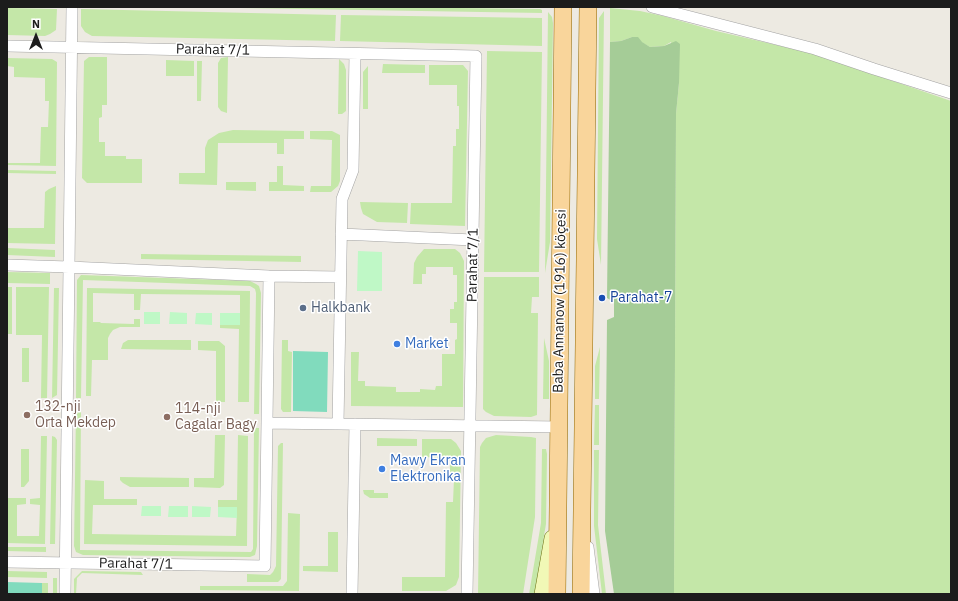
<!DOCTYPE html>
<meta charset="utf-8">
<style>
body{margin:0}
#map{position:relative;width:958px;height:601px;overflow:hidden;background:#edeae2;font-family:"IBM Plex Sans",sans-serif}
canvas{display:block}
.frame{position:absolute;inset:0;border:8px solid #1c1c1c;pointer-events:none}
.north{position:absolute;left:16px;top:16px;width:40px;height:40px;-webkit-text-stroke:3px #fff;paint-order:stroke;rotate:0deg;font-size:11px;font-weight:700;line-height:16px;text-align:center;color:#1c1c1c}
.north::after{content:'';display:block;margin:auto;width:14px;height:18px;background:#1c1c1c;clip-path:polygon(50% 0,100% 100%,50% 72%,0 100%)}
</style>
<div id="map">
<canvas width="958" height="601"></canvas>
<div class="frame"></div>
<div class="north">N</div>
</div>
<script>
const ctx = document.querySelector('canvas').getContext('2d');
ctx.lineJoin = 'round';
function fill(path, color) { ctx.fillStyle = color; ctx.fill(path, 'evenodd'); }
const poly = rows => new Path2D(rows.map(r => 'M' + r).join(''));
function stroke(path, color, width, dash) { ctx.strokeStyle = color; ctx.lineWidth = width; ctx.lineCap = dash ? 'butt' : 'round'; ctx.setLineDash(dash || []); ctx.stroke(path); }
function drawText(font, color, halo, rows, align = 'center') {
  ctx.font = font + ' "IBM Plex Sans",sans-serif'; ctx.lineWidth = 3; ctx.setLineDash([]); ctx.textBaseline = 'middle'; ctx.strokeStyle = halo; ctx.fillStyle = color; for (const [text, x, y, turn = 0] of rows) {
    ctx.save(); ctx.translate(x, y); ctx.rotate((+turn || 0) * Math.PI / 180); ctx.textAlign = isNaN(turn) ? turn : align; if (halo) ctx.strokeText(text, 0, 0); ctx.fillText(text, 0, 0); ctx.restore();
  }
}
const grass = poly([
 [179,7,376,7,540,9,542,10,542,13],
 [7,8,57,9,56,30,50,34,45,36,7,35],
 [610,8,640,11,663,16,716,31,815,54,951,101,951,594,674,594,676,114,679,83,671,42,664,46,650,47,632,37,621,41,610,42],
 [81,9,336,15,335,41,92,36,85,32,81,26],
 [604,11,601,265,597,239,599,18],
 [548,12,552,17,553,23,550,242,545,273],
 [341,15,542,18,542,46,340,41],
 [487,51,542,52,539,272,484,272],
 [89,57,107,57,107,105,102,105,102,117,99,118,99,142,105,142,105,156,126,156,126,159,142,159,142,183,87,183,82,178,84,61],
 [228,57,227,113,221,111,218,107,218,63,221,58],
 [7,58,52,59,57,62,56,166,7,165,7,163,40,163,41,127,48,127,49,101,45,101,45,78,14,77,14,67,7,66],
 [339,59,344,64,346,70,346,111,342,114,338,114],
 [166,60,194,61,194,76,166,76],
 [197,61,202,61,201,101,197,101],
 [383,64,425,65,425,73,382,73],
 [429,65,463,65,468,71,465,226,410,224,411,203,452,203,453,146,456,146,456,129,459,129,459,106,457,106,457,85,429,85],
 [368,66,368,109,363,109,363,72],
 [233,130,304,131,304,139,284,139,284,154,277,154,277,143,218,143,217,185,179,184,179,173,205,173,205,148,208,140,219,133],
 [310,131,332,131,340,135,340,181,338,186,331,192,310,192,311,186,331,186,332,140,310,139],
 [277,166,283,166,283,185,304,186,304,191,269,191,269,182,277,182],
 [7,170,56,171,56,174,7,173],
 [226,182,256,182,256,191,226,190],
 [56,186,55,244,7,243,7,228,44,228,45,192,49,189],
 [360,202,408,203,407,223,377,222,363,214,361,208],
 [7,248,55,250,55,257,7,255],
 [424,249,455,249,460,253,464,261,463,407,351,406,351,352,359,352,358,381,365,381,365,386,396,387,396,392,420,392,420,389,435,390,436,386,442,386,442,354,455,354,455,340,457,339,457,323,450,323,450,309,454,309,454,302,457,302,457,275,453,275,453,267,426,267,426,274,422,274,422,284,413,284,414,263,417,257],
 [141,254,301,256,301,262,141,259],
 [7,272,50,273,50,284,7,283],
 [81,275,250,281,256,284,259,286,261,293,259,414,254,414,256,293,255,289,250,286,83,280,81,398,76,398,77,280],
 [484,277,539,277,539,297,532,297,531,313,538,313,537,415,531,417,494,416,486,412,483,409],
 [7,287,12,287,12,334,7,334],
 [16,287,49,287,47,398,41,398,42,335,16,335],
 [54,288,59,288,57,395,52,398],
 [87,288,250,291,249,402,238,402,239,329,220,328,220,325,240,325,240,295,141,294,140,310,134,310,134,294,93,293,93,322,100,322,101,323,134,324,134,319,140,319,140,327,120,327,113,330,110,334,108,338,108,360,92,360,91,396,86,396],
 [544,338,549,361,549,399,543,399],
 [128,340,191,340,191,350,121,349,123,343],
 [282,340,288,340,288,351,292,352,291,412,283,412,281,409],
 [198,341,219,341,225,346,225,402,216,402,216,351,198,350],
 [600,347,599,399,595,399,595,366],
 [22,348,29,348,29,382,22,382],
 [595,405,599,405,599,445,594,445],
 [76,410,81,410,80,550,251,552,253,549,254,428,259,428,257,546,255,555,250,557,83,555,76,552,74,546],
 [215,435,225,435,224,485,220,488,194,487,194,478,214,478],
 [238,435,248,436,247,546,84,544,85,480,104,481,104,499,137,499,137,505,93,505,92,534,236,536,237,507,218,507,218,500,237,500],
 [496,435,531,437,536,438,535,517,523,594,478,594,480,447,482,443,486,438],
 [41,436,47,436,45,544,7,543,7,498,26,498,26,504,17,505,17,536,39,536,40,505,30,504,30,499,40,498],
 [52,436,55,437,57,440,55,544,50,544],
 [377,438,417,439,417,446,377,446],
 [422,439,451,439,456,443,461,451,459,577,456,585,446,591,402,591,402,577,445,577,446,502,453,502,454,479,450,479,450,458,422,457],
 [281,443,283,443,281,579,278,582,247,582,247,574,270,575,273,572,276,566,278,446],
 [21,449,29,449,29,481,24,487,21,487],
 [542,449,546,449,547,454,546,524,534,594,529,594,541,523],
 [594,450,599,450,598,525,606,594,602,594,594,526],
 [120,477,189,478,189,487,130,487,123,483,120,480],
 [363,490,374,490,374,493,388,493,388,498,370,498,364,494],
 [288,513,300,514,299,591,200,590,200,586,283,586,287,581],
 [328,532,338,532,338,572,303,571,303,566,328,566],
 [7,547,46,547,46,552,7,551],
 [7,571,47,572,47,578,7,577],
 [82,571,141,572,143,575,82,573,77,578,76,594,74,594,74,579],
 [53,578,57,578,57,594,53,594],
 [42,583,48,583,48,594,42,594]
]);
const forest = poly([
 [632,37,638,37,642,42,650,47,664,46,676,41,680,44,679,83,676,114,674,594,614,594,605,531,607,320,614,317,614,302,607,298,610,42,621,41]
]);
const park = poly([
 [358,251,382,252,382,291,357,291],
 [144,312,160,312,160,324,144,324],
 [170,312,187,313,187,324,169,324],
 [196,313,212,313,212,325,195,324],
 [220,313,240,313,240,325,220,325],
 [142,506,161,506,161,516,141,516],
 [169,506,188,506,188,517,168,517],
 [192,506,211,507,210,517,192,517],
 [218,507,237,507,237,518,218,517]
]);
const pitch = poly([
 [293,351,328,352,327,412,293,411],
 [7,582,42,583,42,594,7,594]
]);
const street = poly([
 [72,7,69,267,269,276,340,277],
 [652,7,815,49,874,69,951,93],
 [7,46,476,56,467,594],
 [341,234,473,240],
 [7,265,69,267,65,594],
 [267,423,559,427],
 [338,424,342,199,353,170,355,54],
 [588,547,594,594],
 [7,562,265,566,269,276],
 [352,594,355,424]
]);
const secondary = poly([
 [542,594,552,538]
]);
const primary = poly([
 [557,594,558,505,563,7],
 [581,594,588,7]
]);
const markers = [
 [602,298,4,"#1a4fb4"],
 [303,308,4,"#5c6f8a"],
 [397,344,4,"#3f7fe0"],
 [27,415,4,"#8d6e63"],
 [167,417,4,"#8d6e63"],
 [382,469,4,"#3f7fe0"]
];
const streetNames = [
 ["Parahat 7/1",213,50,1],
 ["Parahat 7/1",473,265,-89],
 ["Baba Annanow (1916) köçesi",560,301,-89],
 ["Parahat 7/1",136,564,1]
];
const transitNames = [
 ["Parahat-7",610,298]
];
const serviceNames = [
 ["Halkbank",311,308]
];
const shopNames = [
 ["Market",405,344],
 ["Mawy Ekran",390,461],
 ["Elektronika",390,477]
];
const educationNames = [
 ["132-nji",35,407],
 ["Orta Mekdep",35,423],
 ["114-nji",175,409],
 ["Cagalar Bagy",175,425]
];
fill(grass, '#c4e7a8');
fill(forest, '#a5cc97');
fill(park, '#bff8c6');
fill(pitch, '#81dbbd');
stroke(street, '#a3a3a3', 12);
stroke(secondary, '#607007', 16);
stroke(primary, '#916803', 18);
stroke(street, '#fff', 11);
stroke(secondary, '#f1f8b6', 15);
stroke(primary, '#f9d59b', 17);
for (const [x, y, r, color] of markers) { const dot = new Path2D(); dot.arc(x, y, r, 0, 2 * Math.PI); ctx.fillStyle = color; ctx.fill(dot); stroke(dot, '#fff', 1.5); }
drawText('14px', '#1c1c1c', '#fff', streetNames);
drawText('14px', '#164399', '#fff', transitNames, 'left');
drawText('14px', '#4e5e75', '#fff', serviceNames, 'left');
drawText('14px', '#366cbe', '#fff', shopNames, 'left');
drawText('14px', '#785e54', '#fff', educationNames, 'left');
</script>
